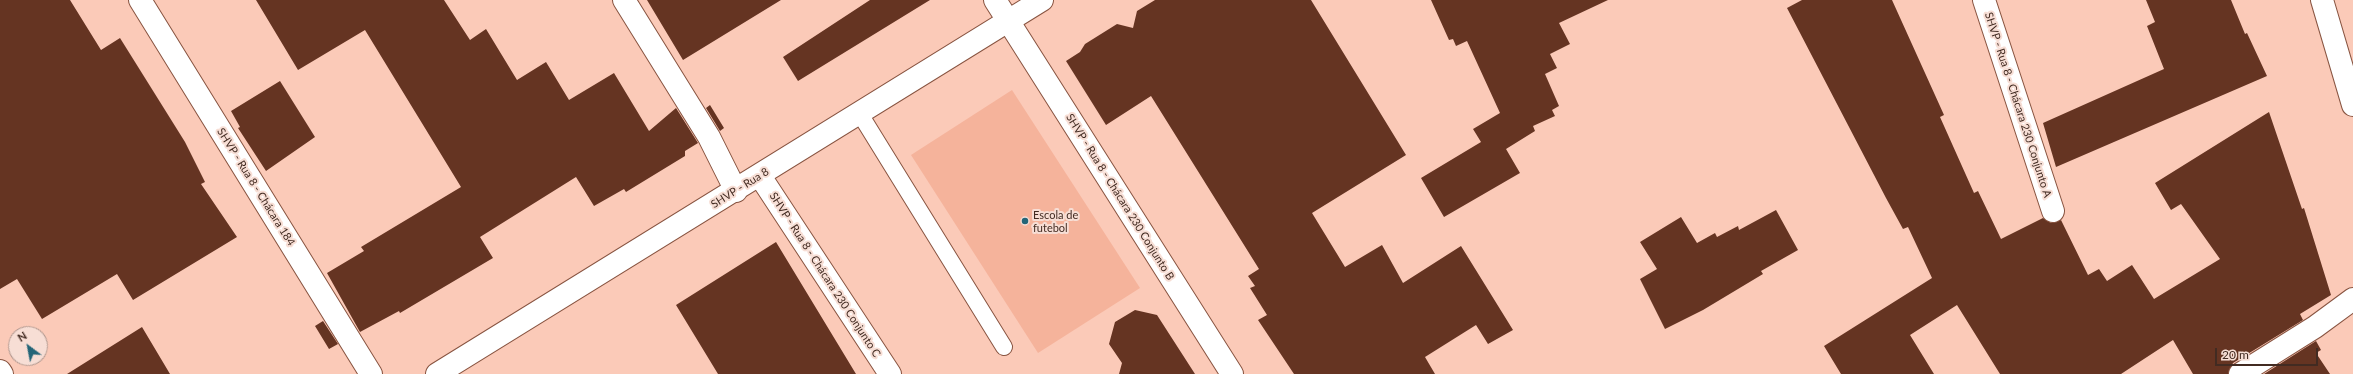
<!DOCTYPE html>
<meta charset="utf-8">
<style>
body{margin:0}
#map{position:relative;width:2353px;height:374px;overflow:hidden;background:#fbcab8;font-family:Lato,sans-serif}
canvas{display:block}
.north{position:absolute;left:8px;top:326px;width:40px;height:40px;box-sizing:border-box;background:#f7ded5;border:1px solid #af968d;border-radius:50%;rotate:328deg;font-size:11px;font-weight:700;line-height:16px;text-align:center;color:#422b22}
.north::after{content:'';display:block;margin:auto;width:14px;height:18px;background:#236578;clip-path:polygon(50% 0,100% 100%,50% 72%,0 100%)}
.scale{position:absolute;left:2215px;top:348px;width:103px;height:18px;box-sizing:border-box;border:2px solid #422b22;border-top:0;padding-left:5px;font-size:12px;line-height:14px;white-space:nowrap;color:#422b22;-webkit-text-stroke:3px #f7ded5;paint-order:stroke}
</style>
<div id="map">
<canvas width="2353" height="374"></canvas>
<div class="north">N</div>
<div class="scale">20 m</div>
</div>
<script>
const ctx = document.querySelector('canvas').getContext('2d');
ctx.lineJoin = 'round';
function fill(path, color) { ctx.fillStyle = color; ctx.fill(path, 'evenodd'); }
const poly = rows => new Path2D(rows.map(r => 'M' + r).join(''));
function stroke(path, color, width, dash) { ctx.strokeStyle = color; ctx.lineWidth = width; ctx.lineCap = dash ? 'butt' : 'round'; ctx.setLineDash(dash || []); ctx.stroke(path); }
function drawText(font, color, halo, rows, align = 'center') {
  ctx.font = font + ' Lato,sans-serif'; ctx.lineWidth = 4; ctx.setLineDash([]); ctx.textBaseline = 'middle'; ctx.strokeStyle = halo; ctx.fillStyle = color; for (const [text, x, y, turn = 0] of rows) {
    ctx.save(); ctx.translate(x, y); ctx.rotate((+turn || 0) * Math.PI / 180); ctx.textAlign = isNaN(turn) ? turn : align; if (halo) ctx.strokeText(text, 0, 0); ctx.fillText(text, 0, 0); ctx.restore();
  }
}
const green = poly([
 [1012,90,1140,288,1038,353,911,155]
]);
const building = poly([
 [0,0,70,0,101,50,120,38,185,142,205,182,201,184,237,237,133,300,117,274,42,319,17,279,0,289],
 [256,0,444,0,470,40,486,29,517,80,546,62,569,100,614,73,649,131,676,108,698,143,685,151,685,156,626,192,624,189,594,206,576,177,480,237,493,258,400,313,399,311,360,332,327,273,364,251,361,247,461,187,365,30,298,70],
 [647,0,781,0,683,60],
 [870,0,930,0,798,81,783,57],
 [1155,0,1311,0,1406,155,1312,213,1345,267,1382,245,1403,283,1461,246,1513,330,1488,344,1476,325,1425,357,1435,374,1294,374,1258,320,1267,315,1250,288,1255,286,1248,276,1259,269,1151,96,1106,125,1066,61,1080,52,1085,44,1117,24,1133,28,1137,11],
 [1431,0,1608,0,1559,23,1570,44,1550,54,1557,68,1545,74,1559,106,1552,110,1555,116,1533,126,1535,131,1506,149,1520,173,1444,217,1421,178,1481,142,1473,129,1500,113,1467,41,1456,46,1453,39,1449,40],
 [1802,0,1892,0,1944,115,1940,117,1974,193,1978,191,2001,239,2043,218,2051,223,2061,220,2088,275,2099,269,2107,281,2132,265,2154,299,2220,259,2181,204,2171,210,2155,183,2269,112,2302,209,2304,208,2331,295,2300,314,2303,320,2233,363,2228,374,2193,374,2173,340,2121,374,2000,374,1957,305,1910,335,1934,374,1841,374,1824,346,1932,278,1908,227,1903,229,1886,198,1787,8],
 [2146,0,2231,0,2245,34,2247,33,2267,76,2056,167,2043,123,2164,69,2147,26,2155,22],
 [280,81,315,137,266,171,238,128,240,127,231,111],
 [710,105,724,128,720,131,706,108],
 [1776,210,1798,250,1761,271,1763,274,1703,310,1665,329,1640,279,1657,269,1640,242,1681,217,1697,243,1715,233,1717,237,1738,226,1739,230],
 [776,242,856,374,718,374,676,305],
 [1135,310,1157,315,1195,374,1119,374,1122,363,1109,344,1115,322],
 [323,321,338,344,329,349,315,326],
 [142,327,170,374,67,374],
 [2316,341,2321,350,2316,353,2330,374,2264,374]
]);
const service = poly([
 [860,114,1004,347]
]);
const minor = poly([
 [140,0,371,374],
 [624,0,709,137,736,191],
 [995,0,1232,374],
 [1984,0,2053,211],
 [760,176,890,374],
 [0,371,2,374],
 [2240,374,2315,327,2353,299]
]);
const tertiary = poly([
 [2322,0,2353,105],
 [437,374,1042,0]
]);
const markers = [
 [1025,221,4,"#236578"]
];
const streetNames = [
 ["SHVP - Rua 8 - Chácara 230 Conjunto A",2018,105,72],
 ["SHVP - Rua 8 - Chácara 184",256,187,58],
 ["SHVP - Rua 8",740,188,-32],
 ["SHVP - Rua 8 - Chácara 230 Conjunto B",1120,197,58],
 ["SHVP - Rua 8 - Chácara 230 Conjunto C",825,275,57]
];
const poiNames = [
 ["Escola de",1033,215],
 ["futebol",1033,228]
];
fill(green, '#f5b39b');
fill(building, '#653422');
stroke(service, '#885441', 18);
stroke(minor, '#885441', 24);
stroke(tertiary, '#885441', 24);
stroke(service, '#fff', 16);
stroke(minor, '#fff', 22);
stroke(tertiary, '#fff', 22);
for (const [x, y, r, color] of markers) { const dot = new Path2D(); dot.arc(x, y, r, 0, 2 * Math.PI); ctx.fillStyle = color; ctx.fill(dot); stroke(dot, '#f7ded5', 1.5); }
drawText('11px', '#422b22', '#f7ded5', streetNames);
drawText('11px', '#422b22', '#f7ded5', poiNames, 'left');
</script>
